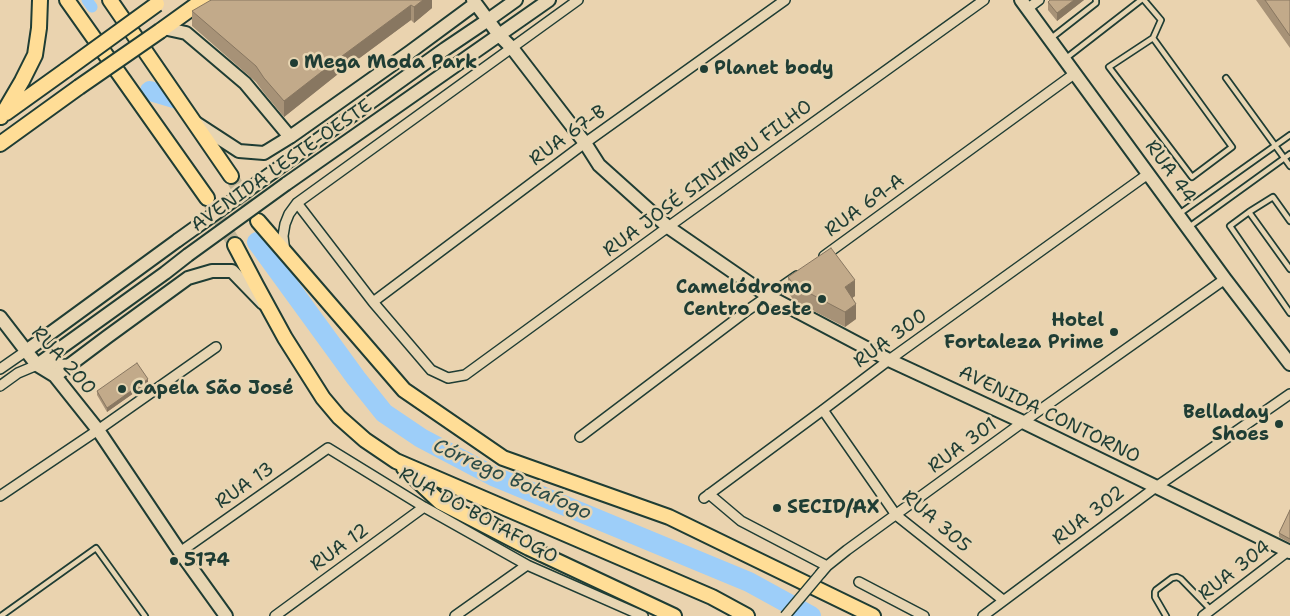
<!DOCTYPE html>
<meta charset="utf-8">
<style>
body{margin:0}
canvas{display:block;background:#ead3af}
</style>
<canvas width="1290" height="616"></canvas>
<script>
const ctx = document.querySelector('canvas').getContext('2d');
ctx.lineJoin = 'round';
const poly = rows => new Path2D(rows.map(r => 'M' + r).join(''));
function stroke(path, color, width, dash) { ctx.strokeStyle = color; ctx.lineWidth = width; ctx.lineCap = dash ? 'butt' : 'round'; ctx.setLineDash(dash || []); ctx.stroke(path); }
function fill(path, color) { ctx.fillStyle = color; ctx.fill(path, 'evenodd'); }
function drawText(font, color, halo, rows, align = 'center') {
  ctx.font = font + ' "Shantell Sans",sans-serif'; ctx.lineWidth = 5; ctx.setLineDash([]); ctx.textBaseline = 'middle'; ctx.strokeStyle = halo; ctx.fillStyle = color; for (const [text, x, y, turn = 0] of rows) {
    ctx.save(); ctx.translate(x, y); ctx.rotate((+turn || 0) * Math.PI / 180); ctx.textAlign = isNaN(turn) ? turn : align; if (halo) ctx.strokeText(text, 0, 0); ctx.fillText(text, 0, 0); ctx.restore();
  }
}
const canal = poly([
 [87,0,92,7]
]);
const river = poly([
 [150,91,177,99],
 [257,242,356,378,384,413,421,438,493,476,749,582,811,616]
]);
const primaryTunnel = poly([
 [231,176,257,220],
 [207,198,235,245]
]);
const service = poly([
 [1144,0,1161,20,1153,38,1109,67,1192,177,1232,147,1153,38],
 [1050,39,1096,3,1096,0],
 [1065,59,1141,0],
 [1226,78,1290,166],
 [1249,212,1290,269],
 [1179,214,1290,135],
 [1290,221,1273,197,1249,212,1230,226,1290,313],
 [1189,227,1290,154],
 [1,616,96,548,145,616],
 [1166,616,1155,597,1155,592,1156,590,1172,578,1177,577,1181,579,1211,610]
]);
const minor = poly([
 [1027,9,1039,0],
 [297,203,373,302,431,370,448,378,465,375,668,227,984,0],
 [285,252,283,236,285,224,289,214,297,203,578,0],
 [824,256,1074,74],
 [373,302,585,143,785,0],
 [0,369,26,351],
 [0,386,18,373,37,365,71,364],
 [823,410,896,515,1003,600],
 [580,437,748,310,797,276],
 [709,494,741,521,827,566],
 [0,496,98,430,216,347],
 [704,498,823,410,889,360,1148,174],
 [180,552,328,448,424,507,527,565,643,616],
 [821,573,827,566,847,550,1023,422,1225,279],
 [859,582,924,616],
 [275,616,424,507],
 [455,616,527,565],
 [983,616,1156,487,1290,394],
 [1203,616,1288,551]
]);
const secondary = poly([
 [473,0,499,35,512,48,585,143,599,165,668,227,768,296,889,360,1023,422,1290,552],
 [1021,0,1225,279,1290,364],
 [163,28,186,33,245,83,290,137],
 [196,123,239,151,264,153,290,137,410,52,475,4],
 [273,172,445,49,488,20,516,0],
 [286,184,549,0],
 [0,317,37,365,55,376,98,430,180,552,226,616],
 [26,351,178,240],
 [37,365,165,273,188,255],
 [55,376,107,337,188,278,212,271,232,271,263,303]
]);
const primary = poly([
 [67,0,207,198],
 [110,0,231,176],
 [160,31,203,0],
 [6,113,66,70],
 [1,117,22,81,35,55,39,28,40,0],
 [0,144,79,87],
 [258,221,404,390,503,458,669,517,873,616],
 [235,245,256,285,285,338,323,398,339,417,365,440,396,461,712,597,747,616],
 [404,468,440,502,529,548,674,616]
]);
const minorBridge = poly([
 [785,616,821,573]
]);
const secondaryBridge = poly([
 [178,240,273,172],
 [188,255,286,184]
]);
const primaryBridge = poly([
 [66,70,157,4],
 [79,87,160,31]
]);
const wall = poly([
 [432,0,432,8,414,23,411,20,338,74,284,117,264,93,256,82,192,26,192,11],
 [1050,0,1084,0,1057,21,1048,10,1048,2],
 [1256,0,1290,0,1290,48],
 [788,277,855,296,852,298,856,319,845,327,794,301,788,292],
 [148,383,107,412,97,395,97,391],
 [1290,510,1290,543,1279,537,1279,533]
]);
const shadedWall = poly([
 [423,0,432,0,432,8,414,23,414,7],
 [1074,0,1084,0,1057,21,1057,13],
 [411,5,411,20,338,74,284,117,284,101,338,59],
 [855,280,855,296,845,303,845,287],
 [856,304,856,319,845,327,845,312],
 [148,379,148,383,107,412,107,408]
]);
const building = poly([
 [211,0,423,0,414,7,411,5,338,59,284,101,264,78,256,66,192,11,211,0],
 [1050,0,1074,0,1057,13,1048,2,1050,0],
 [1265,0,1290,0,1290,36,1265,0],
 [831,248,855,280,845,287,856,304,845,312,794,285,788,277,831,248],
 [137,363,148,379,107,408,97,391,137,363],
 [1290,510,1290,539,1279,533,1290,510]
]);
const markers = [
 [294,63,5,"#1f3d34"],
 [704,69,5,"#1f3d34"],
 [822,299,5,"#1f3d34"],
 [1114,332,5,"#1f3d34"],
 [122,389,5,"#1f3d34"],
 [1279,424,5,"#1f3d34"],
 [777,508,5,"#1f3d34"],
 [174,561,5,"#1f3d34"]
];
const poiNames = [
 ["Mega Moda Park",304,63],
 ["Planet body",714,69],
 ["Camelódromo",812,288,"right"],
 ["Centro Oeste",812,310,"right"],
 ["Hotel",1104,321,"right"],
 ["Fortaleza Prime",1104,343,"right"],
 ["Capela São José",132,389],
 ["Belladay",1269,413,"right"],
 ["Shoes",1269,435,"right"],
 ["SECID/AX",787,508],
 ["5174",184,561]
];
const streetNames = [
 ["RUA 67-B",568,136,-36],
 ["AVENIDA LESTE-OESTE",282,166,-35],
 ["RUA 44",1170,172,54],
 ["RUA JOSÉ SINIMBU FILHO",708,179,-36],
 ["RUA 69-A",865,206,-36],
 ["RUA 300",891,339,-36],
 ["RUA 200",63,361,48],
 ["AVENIDA CONTORNO",1049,415,26],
 ["RUA 301",963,446,-36],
 ["RUA 13",245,486,-35],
 ["RUA DO BOTAFOGO",478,516,29],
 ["RUA 302",1089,516,-37],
 ["RUA 305",936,522,41],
 ["RUA 12",340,548,-36],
 ["RUA 304",1235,571,-38]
];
const waterNames = [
 ["Córrego Botafogo",512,480,24]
];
stroke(canal, '#9dcef9', 11);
stroke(river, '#9dcef9', 20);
stroke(primaryTunnel, '#c1b596', 14, [14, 7]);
stroke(service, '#1f3d34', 8);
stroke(minor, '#1f3d34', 12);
stroke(secondary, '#1f3d34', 16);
stroke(primary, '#1f3d34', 18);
stroke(service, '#e7d5b2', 4.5);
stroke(minor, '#e7d5b2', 9);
stroke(secondary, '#e7d5b2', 12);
stroke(primary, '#ffdd96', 14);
stroke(minorBridge, '#1f3d34', 12, []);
stroke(secondaryBridge, '#1f3d34', 16, []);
stroke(primaryBridge, '#1f3d34', 18, []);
stroke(minorBridge, '#e7d5b2', 9);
stroke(secondaryBridge, '#e7d5b2', 12);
stroke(primaryBridge, '#ffdd96', 14);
fill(wall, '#a79277');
fill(shadedWall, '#887761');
fill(building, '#c2aa8a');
stroke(building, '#887761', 1);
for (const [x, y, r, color] of markers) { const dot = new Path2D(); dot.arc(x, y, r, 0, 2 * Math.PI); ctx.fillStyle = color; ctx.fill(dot); stroke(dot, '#e7d5b2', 2); }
drawText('bold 19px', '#1f3d34', '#e7d5b2', poiNames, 'left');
drawText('19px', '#1f3d34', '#e7d5b2', streetNames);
drawText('italic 20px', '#2c4c48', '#e7d5b2', waterNames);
</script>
